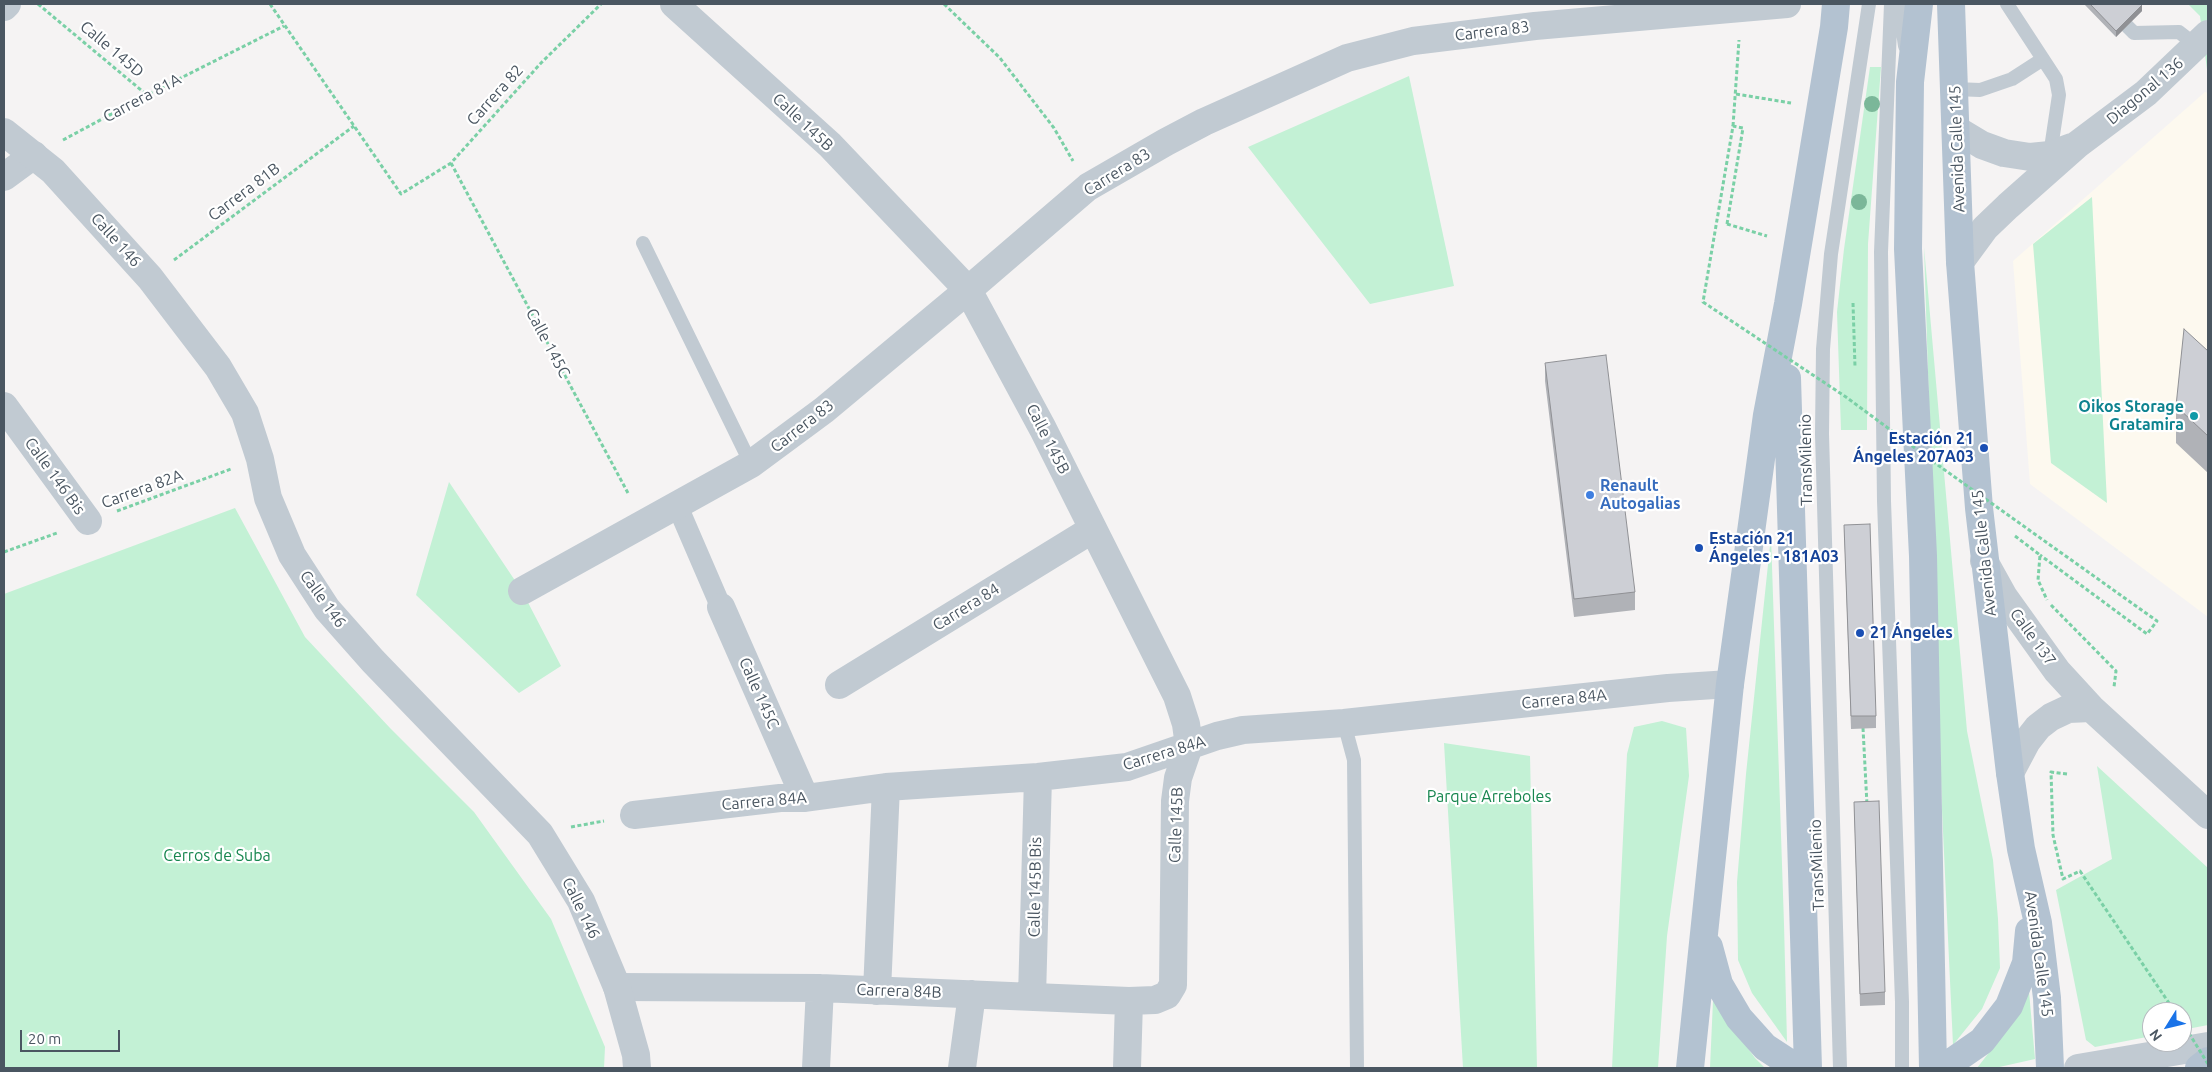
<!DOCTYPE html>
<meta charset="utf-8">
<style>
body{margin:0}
#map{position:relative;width:2212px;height:1072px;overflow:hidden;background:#f5f3f3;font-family:Ubuntu,sans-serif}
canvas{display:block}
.frame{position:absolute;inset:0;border:5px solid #4a5661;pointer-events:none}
.north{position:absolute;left:2142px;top:1002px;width:50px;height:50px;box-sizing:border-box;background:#fff;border:1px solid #b7bbc0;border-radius:50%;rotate:234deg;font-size:14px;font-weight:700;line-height:20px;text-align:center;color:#4a5661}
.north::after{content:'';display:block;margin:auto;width:18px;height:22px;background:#1a73e8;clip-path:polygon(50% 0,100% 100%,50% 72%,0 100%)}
.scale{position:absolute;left:20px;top:1030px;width:100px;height:22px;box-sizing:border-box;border:2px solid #4a5661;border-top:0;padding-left:6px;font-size:15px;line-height:18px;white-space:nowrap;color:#4a5661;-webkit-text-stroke:4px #fff;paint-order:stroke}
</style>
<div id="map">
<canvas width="2212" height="1072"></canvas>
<div class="frame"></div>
<div class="north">N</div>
<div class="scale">20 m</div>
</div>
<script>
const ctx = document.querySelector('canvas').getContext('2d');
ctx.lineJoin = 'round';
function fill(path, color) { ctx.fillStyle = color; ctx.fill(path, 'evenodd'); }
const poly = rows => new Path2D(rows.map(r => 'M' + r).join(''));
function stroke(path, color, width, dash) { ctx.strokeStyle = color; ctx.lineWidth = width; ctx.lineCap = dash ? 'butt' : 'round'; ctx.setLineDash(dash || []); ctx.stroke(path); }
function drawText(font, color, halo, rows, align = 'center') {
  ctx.font = font + ' Ubuntu,sans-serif'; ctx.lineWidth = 4.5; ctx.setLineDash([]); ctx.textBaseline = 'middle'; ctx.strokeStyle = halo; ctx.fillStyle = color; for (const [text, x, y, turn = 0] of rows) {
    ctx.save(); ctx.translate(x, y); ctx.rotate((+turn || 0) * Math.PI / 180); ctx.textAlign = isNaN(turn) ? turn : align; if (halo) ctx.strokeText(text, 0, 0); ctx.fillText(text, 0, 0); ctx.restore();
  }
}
const commercial = poly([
 [2205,92,2208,93,2208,617,2030,484,2013,261]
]);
const green = poly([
 [2188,4,2208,4,2208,77,2200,16],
 [1870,67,1881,67,1868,244,1867,430,1841,430,1837,312,1844,249],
 [1409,76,1454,286,1370,304,1248,147],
 [2092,197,2107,503,2051,463,2033,244],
 [1924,247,1967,731,1993,860,1998,919,2000,968,1982,1009,1953,1045,1942,810],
 [449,482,522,591,561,666,519,693,416,595],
 [235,508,305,637,390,728,474,812,551,919,605,1047,604,1068,4,1068,4,594],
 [1771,536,1784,924,1787,1042,1752,993,1738,960,1737,882,1746,774],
 [1662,721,1686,728,1689,776,1667,936,1658,1068,1612,1068,1627,754,1634,727],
 [1444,743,1530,756,1537,1068,1463,1068],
 [2097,766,2208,868,2208,1025,2182,1030,2182,1012,2152,1012,2152,1036,2095,1047,2086,1040,2056,890,2112,859],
 [2028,980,2035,1059,1995,1068,1977,1068,1998,1041],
 [1713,1000,1755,1058,1765,1068,1710,1068]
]);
const path = poly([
 [38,4,147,95],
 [270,4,401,194,451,163,541,63,601,4],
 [944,4,1000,58,1054,128,1073,161],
 [1736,94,1791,103],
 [1733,126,1739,40],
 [63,140,147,95,284,26],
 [451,163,629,495],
 [1727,224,1767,236],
 [174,260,354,126],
 [1853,303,1855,367],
 [117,511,231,469],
 [2015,536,2040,555,2038,580,2047,600],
 [4,552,57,533],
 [2051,605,2116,671,2114,687],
 [1863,728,1867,805],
 [2067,774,2051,772,2053,835,2063,879,2080,871,2175,1012],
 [571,827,604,821]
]);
const service = poly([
 [1891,4,1881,252,1884,501,1902,1002,1902,1068],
 [1899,4,1905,46],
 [2007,4,2056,79,2059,95,2050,155],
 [2127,26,2134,33,2179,32,2197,46],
 [1955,89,1980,90,2012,79,2043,59],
 [643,243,751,464],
 [1344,723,1354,760,1357,1068],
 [1840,1068,1822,434,1823,349,1831,254,1869,4]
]);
const pedestrian = poly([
 [677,505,721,607]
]);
const minor = poly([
 [4,7,7,4],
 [4,177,34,155],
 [4,406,88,521],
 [522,591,751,464,824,410,968,290,1088,187,1166,142,1204,122,1347,58,1413,41,1535,26,1787,4],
 [721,607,805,798],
 [839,685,1093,529],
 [634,815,780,798,805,798,886,787,1038,777,1127,767,1217,736,1243,730,1344,723,1668,688,1730,684],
 [617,987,820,988,1129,1001,1155,1000,1167,995,1173,985,1175,801,1178,778,1189,746,1186,724,1177,696,1043,429,968,290,830,145,674,4],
 [877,991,886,787],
 [1032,997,1038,777],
 [816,1068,820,988],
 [962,1068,972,994],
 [1127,1068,1129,1001]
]);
const tertiary = poly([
 [1957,130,1982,145,2004,153,2030,157,2050,155,2072,147],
 [4,132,53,171,150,278,218,367,245,413,260,459,268,498,292,555,327,609,373,661,540,834,581,901,617,987,636,1055,637,1068],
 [1960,262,1985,228,2008,206,2078,144,2146,93,2208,34],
 [1984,561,2004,597,2057,671,2091,708,2208,815],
 [2010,773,2027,741,2038,727,2051,717,2068,709,2091,708],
 [2078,1068,2208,1046]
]);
const primary = poly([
 [1919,4,1910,82,1908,249,1923,556,1933,1068],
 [1951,4,1960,262,1979,508,2010,773,2021,849,2038,923,2047,998,2050,1068],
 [1787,378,1808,1068],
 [1709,947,1719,984,1739,1018,1765,1047,1797,1068],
 [1690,1068,1730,684,1744,583,1767,415,1788,304,1834,27,1836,4],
 [1943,1068,1982,1041,2009,1006,2026,963,2029,931],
 [2199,1068,2208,1061]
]);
const pathBridge = poly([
 [1727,224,1743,128,1733,126,1703,302,1846,397,1942,468,2157,621,2147,634,2040,555],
 [2182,1022,2208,1064]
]);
const trees = [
 [1872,104],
 [1859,202]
];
const wall = poly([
 [2084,4,2141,4,2142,11,2116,37],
 [2208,351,2208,473,2176,443,2176,406],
 [1545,363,1635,592,1635,610,1574,617,1545,381],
 [1844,525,1876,716,1876,728,1851,729],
 [1854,802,1885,992,1885,1005,1860,1006]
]);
const shadedWall = poly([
 [2142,5,2142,11,2116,37,2116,31]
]);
const building = poly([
 [2090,4,2141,4,2142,5,2116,31,2090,4],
 [2184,329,2208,351,2208,436,2176,406,2184,329],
 [1606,355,1635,592,1574,599,1545,363,1606,355],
 [1870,524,1876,716,1851,716,1844,525,1870,524],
 [1879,801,1885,992,1860,994,1854,802,1879,801]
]);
const markers = [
 [2194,416,5,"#0f9aa8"],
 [1984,448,5,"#1a4fb4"],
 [1590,495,5,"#3f7fe0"],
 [1699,548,5,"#1a4fb4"],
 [1860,633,5,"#1a4fb4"]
];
const streetNames = [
 ["Carrera 83",1492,31,-7],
 ["Calle 145D",112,49,40],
 ["Diagonal 136",2145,91,-40],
 ["Carrera 82",495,95,-48],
 ["Carrera 81A",142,98,-28],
 ["Calle 145B",803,122,43],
 ["Avenida Calle 145",1957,149,-92],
 ["Carrera 83",1117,172,-32],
 ["Carrera 81B",244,192,-37],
 ["Calle 146",116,240,48],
 ["Calle 145C",548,343,62],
 ["Carrera 83",802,426,-38],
 ["Calle 145B",1048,439,63],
 ["TransMilenio",1806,460,-91],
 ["Calle 146 Bis",55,476,54],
 ["Carrera 82A",142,489,-20],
 ["Avenida Calle 145",1984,553,-96],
 ["Calle 146",323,599,54],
 ["Carrera 84",966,607,-32],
 ["Calle 137",2033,637,54],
 ["Calle 145C",759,693,66],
 ["Carrera 84A",1564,699,-6],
 ["Carrera 84A",1164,753,-17],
 ["Carrera 84A",764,801,-5],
 ["Calle 145B",1176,825,-88],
 ["TransMilenio",1817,865,-92],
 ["Calle 145B Bis",1035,887,-89],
 ["Calle 146",581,908,64],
 ["Avenida Calle 145",2039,954,82],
 ["Carrera 84B",899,991,2]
];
const cultureNames = [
 ["Oikos Storage",2184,407],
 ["Gratamira",2184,425]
];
const transitNames = [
 ["Estación 21",1974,439,"right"],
 ["Ángeles 207A03",1974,457,"right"],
 ["Estación 21",1709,539],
 ["Ángeles - 181A03",1709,557],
 ["21 Ángeles",1870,633]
];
const shopNames = [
 ["Renault",1600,486],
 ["Autogalias",1600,504]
];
const parkNames = [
 ["Parque Arreboles",1489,797],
 ["Cerros de Suba",217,856]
];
fill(commercial, '#fdf9ef');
fill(green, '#c3f1d5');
stroke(path, '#7ad0a6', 3, [4, 2.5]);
stroke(service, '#c1cad2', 14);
stroke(pedestrian, '#c1cad2', 21);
stroke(minor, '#c1cad2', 28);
stroke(tertiary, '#c1cad2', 28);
stroke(primary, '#b3c2d1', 28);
stroke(pathBridge, '#7ad0a6', 3, [4, 2.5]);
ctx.fillStyle = '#7bb799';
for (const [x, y] of trees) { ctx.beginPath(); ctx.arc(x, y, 8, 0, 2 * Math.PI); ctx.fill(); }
fill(wall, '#b0b2b7');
fill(shadedWall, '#909195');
fill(building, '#cdcfd5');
stroke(building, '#909195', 1);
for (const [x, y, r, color] of markers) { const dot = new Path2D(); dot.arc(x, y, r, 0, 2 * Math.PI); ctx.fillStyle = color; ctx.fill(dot); stroke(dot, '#fff', 2); }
drawText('16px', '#4a5661', '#fff', streetNames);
drawText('bold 16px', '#0d838f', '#fff', cultureNames, 'right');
drawText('bold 16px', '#164399', '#fff', transitNames, 'left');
drawText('bold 16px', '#366cbe', '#fff', shopNames, 'left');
drawText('16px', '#17864f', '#fff', parkNames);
</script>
